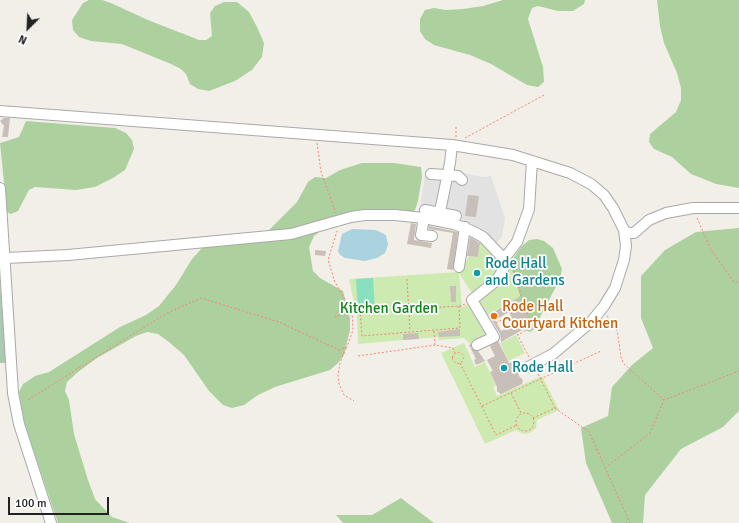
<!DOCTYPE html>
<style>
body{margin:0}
#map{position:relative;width:739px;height:523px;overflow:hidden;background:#f2efe9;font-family:Signika,sans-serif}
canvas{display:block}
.north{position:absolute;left:8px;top:8px;width:40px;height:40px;-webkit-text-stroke:3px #fff;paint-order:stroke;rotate:204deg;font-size:11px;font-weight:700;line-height:16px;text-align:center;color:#222}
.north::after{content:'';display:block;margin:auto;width:14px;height:18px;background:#222;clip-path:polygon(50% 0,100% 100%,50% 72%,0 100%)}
.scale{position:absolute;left:8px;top:497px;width:101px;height:18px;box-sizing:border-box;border:2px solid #222;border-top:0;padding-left:5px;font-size:12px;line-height:14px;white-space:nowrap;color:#222;-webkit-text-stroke:3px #fff;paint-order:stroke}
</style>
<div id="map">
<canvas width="739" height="523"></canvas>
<div class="north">N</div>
<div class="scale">100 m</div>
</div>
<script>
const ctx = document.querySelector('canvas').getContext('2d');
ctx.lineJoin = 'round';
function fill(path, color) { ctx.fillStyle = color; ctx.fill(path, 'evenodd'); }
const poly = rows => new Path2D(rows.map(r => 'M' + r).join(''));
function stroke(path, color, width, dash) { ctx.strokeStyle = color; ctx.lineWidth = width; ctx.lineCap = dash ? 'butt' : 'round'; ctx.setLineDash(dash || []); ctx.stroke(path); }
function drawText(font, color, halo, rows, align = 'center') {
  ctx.font = font + ' Signika,sans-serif'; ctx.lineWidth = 3.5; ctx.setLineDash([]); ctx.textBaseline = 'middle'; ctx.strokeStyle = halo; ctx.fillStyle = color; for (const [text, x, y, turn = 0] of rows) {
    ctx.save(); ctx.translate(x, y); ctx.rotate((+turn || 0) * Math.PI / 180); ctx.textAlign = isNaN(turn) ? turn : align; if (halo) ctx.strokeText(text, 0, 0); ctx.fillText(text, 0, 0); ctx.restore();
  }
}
const grass = poly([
 [481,239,501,262,496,275,473,295,459,273,462,307,470,303,489,334,470,344,464,338,439,340,438,337,358,344,357,317,349,279,459,272,469,256,478,257],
 [511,267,520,296,486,316,478,301,499,284],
 [516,335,525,353,508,361,500,343],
 [464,343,475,367,485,362,496,386,493,387,497,396,542,376,559,410,537,420,536,428,530,433,523,434,516,430,485,444,441,353]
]);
const forest = poly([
 [89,0,102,0,111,3,148,20,199,40,206,40,212,36,210,13,215,6,224,2,237,2,249,12,257,27,264,43,262,57,252,70,235,81,209,91,198,89,190,84,186,74,181,69,171,64,122,44,91,41,79,37,73,30,72,20,83,3],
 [503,0,585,0,584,4,573,11,558,11,538,6,532,8,528,19,543,67,544,82,538,87,527,85,491,64,470,55,434,45,425,39,420,31,420,19,425,10,434,8,446,10,463,9,483,6],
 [657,0,739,0,739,188,716,184,691,174,672,157,654,149,649,142,650,134,676,112,681,100,681,88,677,73,664,43,660,26],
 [26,121,115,128,126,133,132,140,134,149,125,170,113,178,95,187,76,190,35,187,29,190,18,211,11,214,7,212,0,143,19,137],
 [362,163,394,163,414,166,421,167,422,177,418,201,415,210,411,213,391,212,325,228,314,236,309,247,313,271,320,278,343,291,350,318,350,330,344,355,338,363,330,370,275,387,258,395,244,405,232,408,223,405,209,391,184,355,169,342,158,334,147,332,136,336,97,358,78,372,67,382,65,391,69,400,74,434,88,480,95,499,112,517,130,523,58,523,25,425,19,392,23,384,35,376,49,372,120,327,146,315,159,306,176,285,192,259,202,248,268,231,297,202,308,182,315,177,326,178,340,170],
 [739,228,739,411,723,427,681,449,645,495,643,523,612,523,586,463,581,428,608,416,612,387,632,365,653,348,641,318,641,276,665,250,696,232],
 [537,239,544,241,553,248,562,269,560,279,541,315,536,328,530,332,525,330,520,322,528,317,517,298,520,296,511,267,512,260,522,246,529,240],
 [401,498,434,523,343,523,336,515,372,515]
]);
const cemetery = poly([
 [0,282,6,363,0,363]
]);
const pitch = poly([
 [373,278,375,310,358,311,356,279]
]);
const parking = poly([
 [431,169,463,173,483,177,491,176,505,218,502,237,495,245,419,214,425,175]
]);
const water = poly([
 [352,229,376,230,386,235,388,245,385,253,377,258,365,261,345,258,340,255,338,251,342,234]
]);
const building = poly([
 [4,118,10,118,8,137,2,137,4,126,0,121],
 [468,195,479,196,476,217,465,216],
 [411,223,416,224,414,240,432,243,431,248,407,244],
 [429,226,458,232,453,270,447,269,453,233,429,229],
 [470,237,480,243,478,257,467,256],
 [315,250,326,251,325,256,315,255],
 [450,286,456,286,456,302,451,302],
 [517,298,528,317,520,322,524,329,501,342,500,334,489,315],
 [509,312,515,324,501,331,495,320],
 [460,329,460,336,439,337,438,332],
 [418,333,419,339,403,340,403,334],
 [498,341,509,363,512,362,517,367,519,376,523,380,522,384,501,394,497,391,497,387,490,372,493,371,487,360,495,356,490,346],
 [471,344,471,348,478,351,485,361,476,365,474,360,476,359,469,345]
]);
const path = poly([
 [456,137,456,127],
 [465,138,544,95],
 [317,143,321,172,336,213],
 [697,218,711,250,734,282,739,282],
 [513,267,530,325,528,329,518,335],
 [407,279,410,331],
 [459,306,460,328,362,336,360,312,409,309,460,306,465,304],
 [607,316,617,330,621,357,624,364,664,400],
 [335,317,351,312],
 [496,323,507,317,512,325],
 [434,331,435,345,453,348,455,353],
 [517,334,529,357],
 [346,348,340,363,338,375,339,384,344,395,354,401],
 '452.5 358a5.5 5.5 0 1 1 11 0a5.5 5.5 0 1 1-11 0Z',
 [358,356,435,345],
 [460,363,496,435,517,425],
 [511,393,521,413],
 [28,400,167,313,201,298,279,322,339,350,347,347,353,330,352,312,335,282,328,260,337,231],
 [482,406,601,351],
 [555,408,589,432,630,523],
 '516 422a9 9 0 1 1 18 0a9 9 0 1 1-18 0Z',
 [533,418,555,408,537,372],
 [605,468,650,433,664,400,739,371]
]);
const minor = poly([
 [0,111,452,145,513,155,570,173,591,184,604,195,613,208,624,230,626,246,624,260,615,288,604,306,591,322,553,354,528,367],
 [431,174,458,176,462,180],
 [0,188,13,393,19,424,51,523],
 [425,210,456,216],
 [424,218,421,235,432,236],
 [438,221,450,163,452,145],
 [624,230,628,233,634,233,649,220,666,213,693,208,739,208],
 [6,258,68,255,291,234,351,217,365,215,395,215,424,218,454,224,472,231,483,237,504,259,504,268,497,280,472,300,494,337,477,345],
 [504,259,517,242,529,209,532,161],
 [459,267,465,227]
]);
const markers = [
 [477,273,4,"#0f9aa8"],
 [494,316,4,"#e8710a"],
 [504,368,4,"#0f9aa8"]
];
const cultureNames = [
 ["Rode Hall",485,264],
 ["and Gardens",485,281],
 ["Rode Hall",512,368]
];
const foodNames = [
 ["Rode Hall",502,307],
 ["Courtyard Kitchen",502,324]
];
const parkNames = [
 ["Kitchen Garden",389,309]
];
fill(grass, '#cdebb0');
fill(forest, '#add19e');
fill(cemetery, '#aacbaf');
fill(pitch, '#88e0be');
fill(parking, '#e2e2e2');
fill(water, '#aad3df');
fill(building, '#c7bfb8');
stroke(minor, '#a9a9a9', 12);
stroke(path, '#fa8072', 1, [2, 2]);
stroke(minor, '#fff', 10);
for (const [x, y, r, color] of markers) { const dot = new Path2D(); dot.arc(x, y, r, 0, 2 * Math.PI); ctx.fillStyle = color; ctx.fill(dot); stroke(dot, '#fff', 1.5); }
drawText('15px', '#0d838f', '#fff', cultureNames, 'left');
drawText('15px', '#c56008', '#fff', foodNames, 'left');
drawText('15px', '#0c8416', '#fff', parkNames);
</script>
